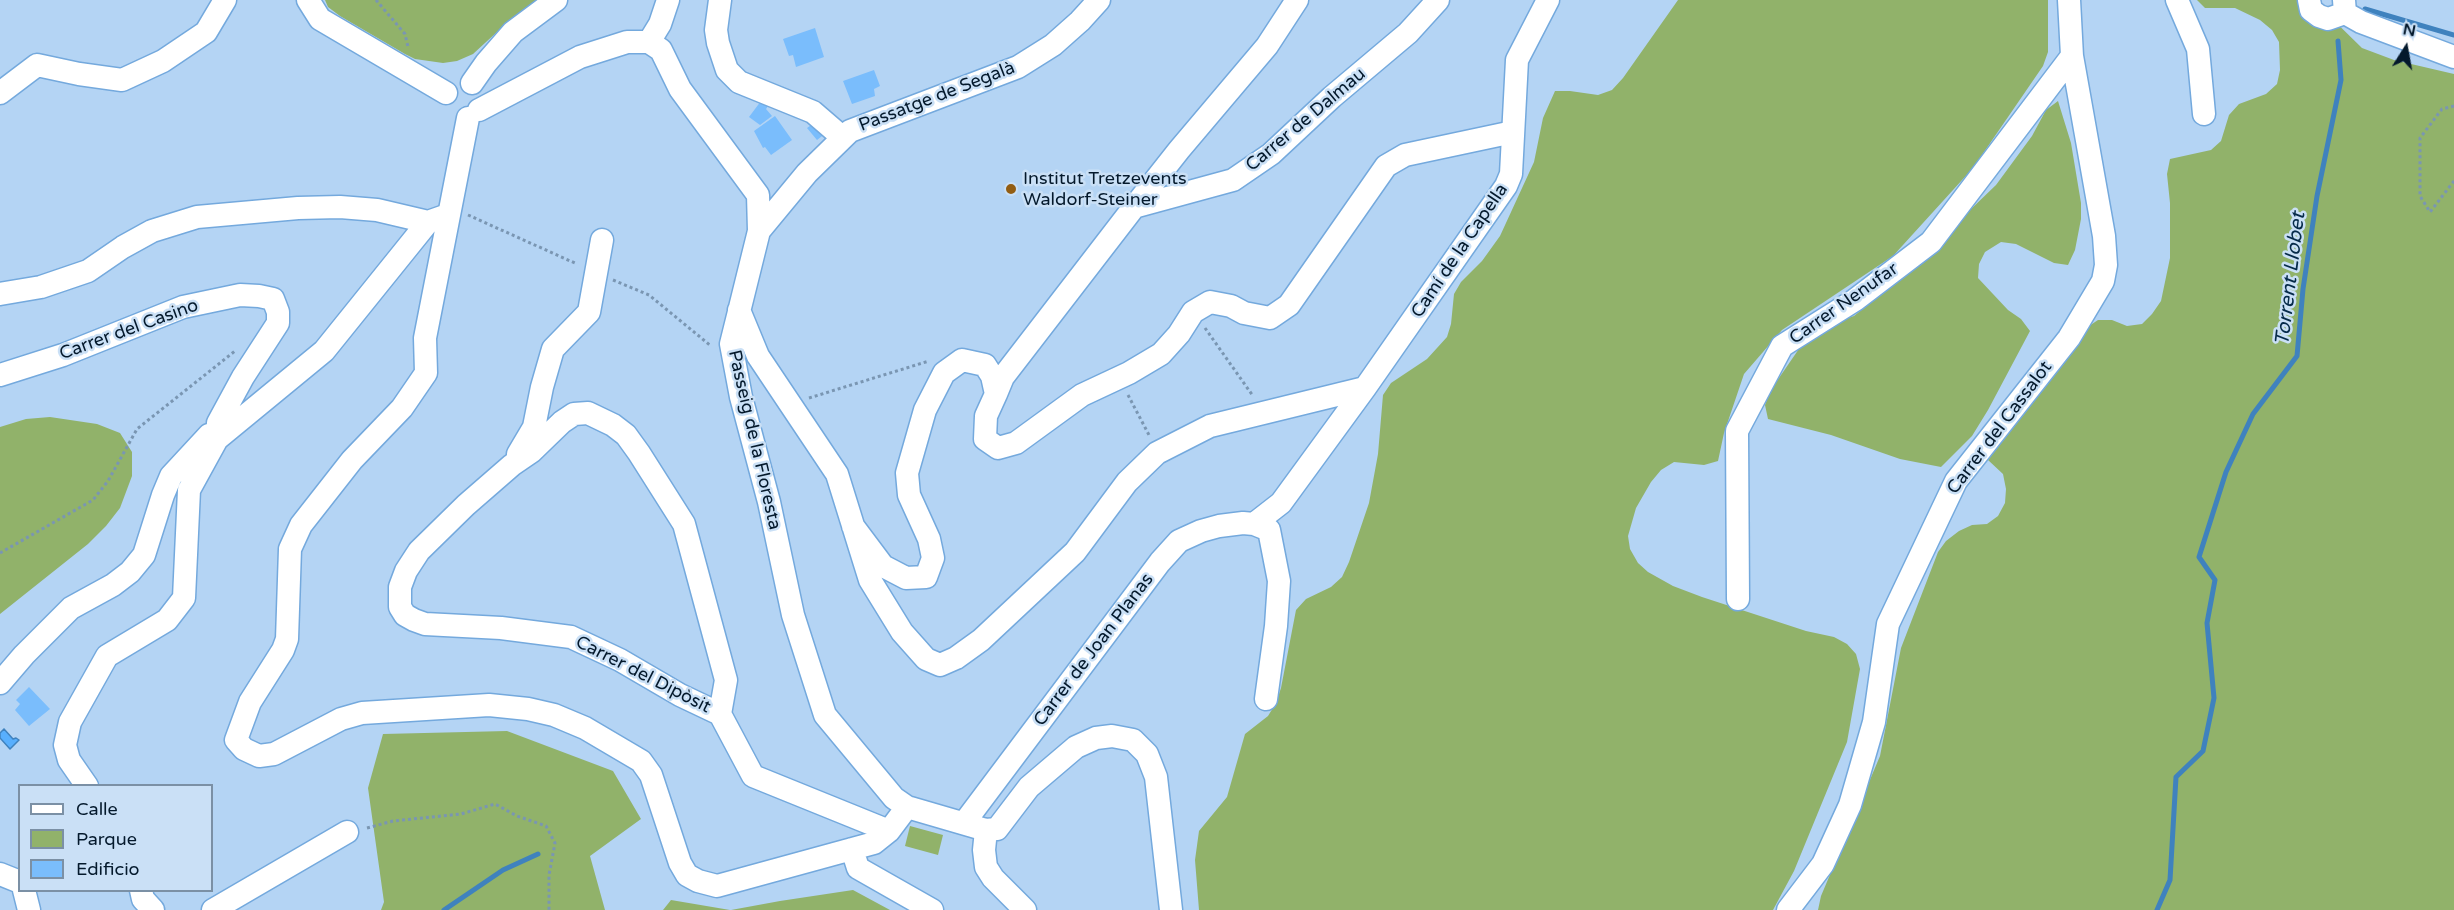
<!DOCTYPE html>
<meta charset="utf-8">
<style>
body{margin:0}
#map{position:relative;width:2454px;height:910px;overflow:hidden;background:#b4d4f4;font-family:"Varela Round",sans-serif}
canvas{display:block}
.legend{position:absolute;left:18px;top:784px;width:195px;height:108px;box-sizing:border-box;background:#cae0f6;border:2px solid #7b90a5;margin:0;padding:8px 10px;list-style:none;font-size:18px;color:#04192c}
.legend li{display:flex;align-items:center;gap:12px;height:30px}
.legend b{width:30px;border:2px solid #7b90a5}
.north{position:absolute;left:2376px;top:18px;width:60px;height:60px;-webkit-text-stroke:4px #cae0f6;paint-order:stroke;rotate:11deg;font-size:16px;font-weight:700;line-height:24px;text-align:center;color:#04192c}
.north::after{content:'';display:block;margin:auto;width:21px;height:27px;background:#04192c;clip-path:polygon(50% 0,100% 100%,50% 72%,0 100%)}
</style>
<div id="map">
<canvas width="2454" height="910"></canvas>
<ul class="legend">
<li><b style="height:8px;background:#fff"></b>Calle</li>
<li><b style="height:16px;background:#91b26a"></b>Parque</li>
<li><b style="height:16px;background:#7abdfc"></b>Edificio</li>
</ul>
<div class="north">N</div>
</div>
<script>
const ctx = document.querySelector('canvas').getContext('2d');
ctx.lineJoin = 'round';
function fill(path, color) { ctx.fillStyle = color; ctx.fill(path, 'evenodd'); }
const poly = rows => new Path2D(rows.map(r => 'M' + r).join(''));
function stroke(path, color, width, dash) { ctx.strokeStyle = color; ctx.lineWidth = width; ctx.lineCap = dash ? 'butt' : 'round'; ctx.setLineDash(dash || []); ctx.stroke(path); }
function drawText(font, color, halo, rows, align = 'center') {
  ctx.font = font + ' "Varela Round",sans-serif'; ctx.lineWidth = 5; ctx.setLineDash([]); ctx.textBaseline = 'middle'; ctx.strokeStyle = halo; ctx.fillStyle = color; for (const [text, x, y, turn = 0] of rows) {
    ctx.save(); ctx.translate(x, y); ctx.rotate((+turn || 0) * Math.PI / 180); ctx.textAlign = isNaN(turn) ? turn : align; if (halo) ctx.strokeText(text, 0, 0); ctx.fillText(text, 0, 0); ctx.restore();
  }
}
const green = poly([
 [325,0,537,0,510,20,473,54,457,61,443,63,415,59,405,54,340,16,328,7],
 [1678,0,2048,0,2048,52,2043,66,1973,168,1893,256,1782,330,1744,374,1724,433,1718,461,1704,465,1674,462,1661,470,1651,482,1636,508,1628,536,1630,549,1638,563,1648,572,1673,586,1702,597,1806,631,1834,637,1847,644,1856,654,1860,669,1847,742,1794,871,1773,910,1199,910,1195,860,1199,831,1227,797,1245,734,1268,716,1276,703,1281,688,1296,610,1306,599,1331,587,1342,577,1349,562,1369,503,1378,454,1383,395,1391,383,1427,359,1447,337,1451,324,1454,294,1461,282,1482,261,1500,236,1534,162,1543,118,1555,91,1570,91,1598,95,1612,90,1623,78],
 [2197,0,2313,0,2362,48,2394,60,2454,74,2454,910,1818,910,1821,896,1880,756,1901,648,1938,552,1946,541,1959,531,1972,525,1987,524,1998,516,2005,503,2006,489,2003,474,1988,460,2000,439,2086,328,2098,320,2112,320,2127,326,2142,324,2152,314,2161,301,2170,258,2170,203,2167,174,2170,159,2211,150,2221,141,2229,115,2239,104,2266,94,2277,84,2280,70,2279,42,2272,30,2260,20,2235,8,2205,8],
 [2058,101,2071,143,2081,203,2081,219,2075,250,2068,265,2054,263,2016,244,2001,242,1985,252,1979,264,1978,278,2008,310,2021,319,2030,331,1988,410,1972,436,1941,467,1900,459,1831,435,1768,419,1765,405,1770,391,1803,343,1826,325,1854,316,1913,268,1943,236,1996,185,2032,136,2046,110],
 [50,417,97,424,120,433,132,452,132,476,120,508,106,526,88,544,0,614,0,427,26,419],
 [507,731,613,771,641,819,590,856,605,910,381,910,384,902,368,788,383,734],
 [910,826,943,835,938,855,905,846],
 [853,890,890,910,731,910,780,901],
 [671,900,730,910,663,910]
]);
const water = poly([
 [4,729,13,739,16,738,19,740,10,749,0,738,0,733,4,729]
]);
const stream = poly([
 [2365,9,2454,35],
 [444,910,503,870,538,854],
 [2157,910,2170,880,2176,777,2203,751,2214,698,2207,623,2215,580,2199,557,2226,472,2253,414,2297,356,2303,289,2317,196,2341,80,2338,41]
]);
const building = poly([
 [815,28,824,57,796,67,793,55,789,56,783,39],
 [874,70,880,86,874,89,875,96,852,104,843,81],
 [761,101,769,105,766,109,772,116,760,125,749,117],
 [775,116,792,140,771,155,765,147,763,148,754,131],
 [817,121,826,133,817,140,807,128],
 [29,687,50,709,29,726,15,710,20,704,16,700]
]);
const path = poly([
 [376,0,405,34,408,47],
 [2454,106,2442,109,2420,138,2420,196,2430,212,2454,181],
 [468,215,577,264],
 [613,280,649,295,711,346],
 [1205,328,1253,396],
 [1128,395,1149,435],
 [809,398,929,361],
 [0,553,93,500,108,481,137,429,235,351],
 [367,828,393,821,461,814,495,804,517,816,546,826,555,843,549,875,549,910]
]);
const minor = poly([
 [308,0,320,19,446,93],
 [720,0,716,30,718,43,727,70,739,82,813,112,842,137],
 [2177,0,2198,49,2204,114],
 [2309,0,2311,10,2319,16,2328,19,2345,13],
 [2344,0,2345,13,2361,22,2454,57],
 [649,42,660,24,668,0],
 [472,83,486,63,513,32,556,0],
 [0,93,37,65,79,74,122,80,163,61,206,32,225,0],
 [479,110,580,57,627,42,649,42,661,50,680,89,758,195,759,231,731,344,741,397,769,502,793,615,825,715,894,798,907,807,986,830,997,829,1029,787,1076,747,1096,738,1112,736,1133,740,1147,754,1156,777,1171,910],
 [468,118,425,338,426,373,402,408,352,460,301,525,290,549,287,639,283,650,250,702,236,740,244,749,259,756,274,754,341,719,362,713,489,705,528,709,554,715,585,728,641,761,651,775,680,863,687,875,698,881,717,886,874,843,889,831,907,807],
 [1134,207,1179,150,1267,46,1297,0],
 [759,231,807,173,850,131,1018,67,1053,45,1080,21,1099,0],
 [0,294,41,287,88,271,123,247,152,231,197,217,298,208,340,207,377,210,428,222],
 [739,310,758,356,837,474,870,580,902,632,926,659,940,665,956,658,981,640,1075,552,1127,482,1157,453,1210,426,1365,388],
 [0,375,63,355,183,307,240,295,259,296,273,299,278,312,278,323,243,377,218,423,217,439],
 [996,394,1003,377,1134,207,1233,180,1271,154,1332,97,1408,33,1438,0],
 [518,454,534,427,542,387,553,349,589,312,602,240],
 [1254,524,1281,503,1365,388,1506,186,1511,174,1517,60,1548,0],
 [853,526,883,566,906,578,926,577,933,558,929,539,909,495,907,473,925,410,944,373,962,360,985,365,992,376,996,394,986,416,985,439,998,448,1016,443,1082,395,1129,373,1161,354,1179,334,1193,312,1210,302,1231,306,1244,313,1270,318,1289,305,1386,166,1405,155,1513,132],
 [1738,599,1737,431,1782,346,1855,300,1931,242,2072,56],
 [0,683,24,655,71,608,113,585,130,572,144,555,163,495,171,476,209,435],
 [720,714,680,695,620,660,571,637,501,628,425,624,414,620,405,615,400,607,400,587,406,571,419,551,466,505,512,465,531,452,562,422,574,414,588,413,613,425,626,435,639,453,684,524,726,680,720,714,753,776,889,831],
 [87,786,69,760,65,745,70,722,107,656,167,620,184,598,189,490,217,439,324,351,428,222,448,215],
 [964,823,1160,562,1179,541,1201,531,1219,526,1243,523,1254,524,1269,530,1279,581,1276,626,1266,699],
 [986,830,984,850,986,867,993,878,1025,910],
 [852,849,858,868,932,910],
 [0,874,20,882],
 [24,890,29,910],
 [141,890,143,899,153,910],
 [213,910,347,832],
 [1788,910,1823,864,1850,805,1874,722,1888,624,1956,481,2069,338,2103,281,2106,265,2104,236,2072,56,2069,0]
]);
const markers = [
 [1011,189,6,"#925d12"]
];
const streetNames = [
 ["Passatge de Segalà",937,97,-21],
 ["Carrer de Dalmau",1306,120,-40],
 ["Camí de la Capella",1460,251,-56],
 ["Carrer Nenufar",1844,304,-35],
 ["Carrer del Casino",129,330,-20],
 ["Carrer del Cassalot",2000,428,-53],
 ["Passeig de la Floresta",754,440,77],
 ["Carrer de Joan Planas",1094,650,-53],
 ["Carrer del Dipòsit",643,675,27]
];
const poiNames = [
 ["Institut Tretzevents",1023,179],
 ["Waldorf-Steiner",1023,200]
];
const waterNames = [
 ["Torrent Llobet",2291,279,-83]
];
fill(green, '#91b26a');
fill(water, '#58affd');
stroke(water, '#3f82be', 1.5);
stroke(stream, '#3f82be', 5);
fill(building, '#7abdfc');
stroke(minor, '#74a9dd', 25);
stroke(path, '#7a96b2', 3, [3, 3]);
stroke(minor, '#fff', 22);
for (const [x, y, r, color] of markers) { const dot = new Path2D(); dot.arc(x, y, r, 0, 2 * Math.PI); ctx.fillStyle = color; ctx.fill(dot); stroke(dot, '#cae0f6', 2); }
drawText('18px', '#04192c', '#cae0f6', streetNames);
drawText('18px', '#04192c', '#cae0f6', poiNames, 'left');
drawText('italic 20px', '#062b49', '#cae0f6', waterNames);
</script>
